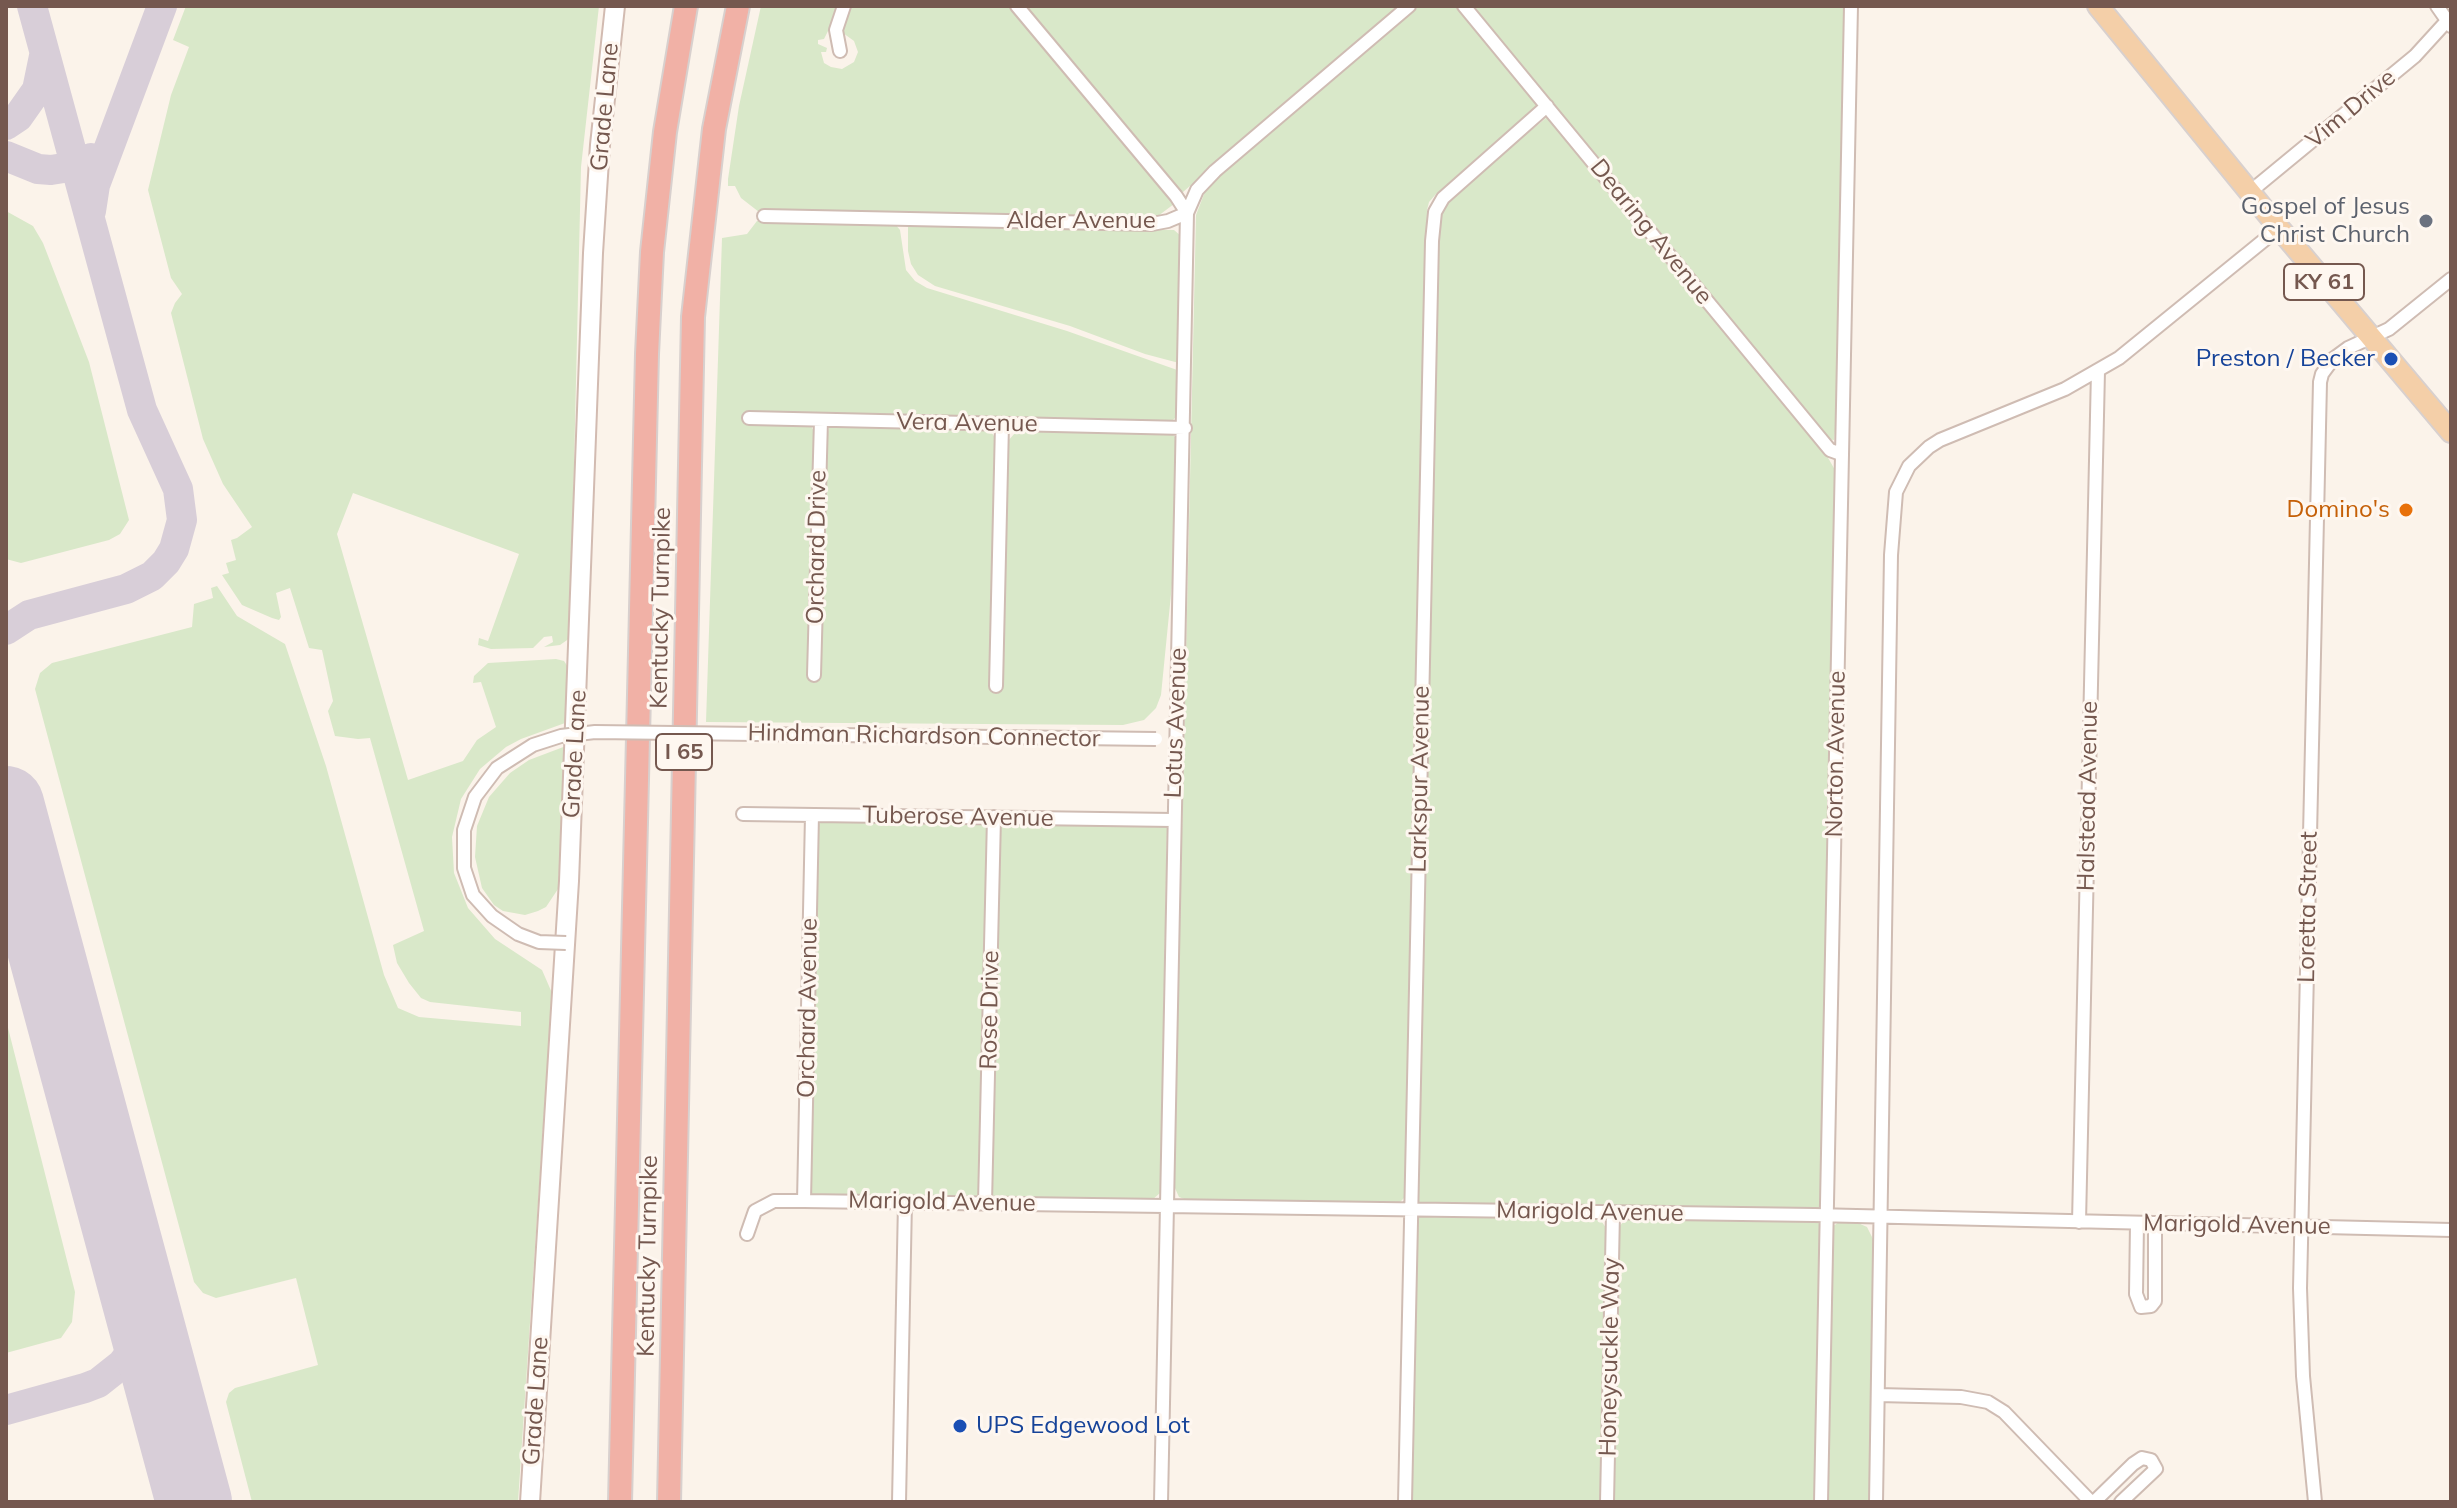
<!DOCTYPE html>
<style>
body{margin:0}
#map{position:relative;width:2457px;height:1508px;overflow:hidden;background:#fbf3ea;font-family:Mulish,sans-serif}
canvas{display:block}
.frame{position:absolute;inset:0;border:8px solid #75584f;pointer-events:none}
</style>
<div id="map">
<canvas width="2457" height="1508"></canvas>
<div class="frame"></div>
</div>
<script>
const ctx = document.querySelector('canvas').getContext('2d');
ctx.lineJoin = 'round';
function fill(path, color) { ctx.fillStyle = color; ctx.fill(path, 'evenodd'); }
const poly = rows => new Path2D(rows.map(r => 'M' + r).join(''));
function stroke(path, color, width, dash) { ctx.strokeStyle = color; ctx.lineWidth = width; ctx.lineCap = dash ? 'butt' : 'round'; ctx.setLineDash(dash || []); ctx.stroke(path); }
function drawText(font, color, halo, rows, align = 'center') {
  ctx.font = font + ' Mulish,sans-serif'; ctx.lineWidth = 6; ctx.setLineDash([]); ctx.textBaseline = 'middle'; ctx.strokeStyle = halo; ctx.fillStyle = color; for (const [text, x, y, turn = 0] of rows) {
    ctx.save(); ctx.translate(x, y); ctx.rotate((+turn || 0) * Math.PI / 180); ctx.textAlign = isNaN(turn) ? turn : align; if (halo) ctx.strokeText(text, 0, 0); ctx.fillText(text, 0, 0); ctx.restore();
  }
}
const green = poly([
 [186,6,599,6,581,167,570,638,560,645,544,647,553,642,552,636,544,637,533,648,491,649,478,645,479,638,488,641,519,554,353,493,337,534,408,780,463,761,477,740,496,727,481,682,473,683,474,676,488,663,556,659,564,661,568,667,565,723,521,739,506,747,480,769,461,799,452,837,454,873,468,908,495,939,542,970,552,993,518,1502,252,1502,226,1402,229,1393,235,1388,318,1365,296,1278,216,1298,203,1293,194,1282,35,689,40,673,52,663,192,627,194,604,213,598,211,588,217,586,237,616,285,644,326,766,384,975,398,1008,419,1017,521,1026,521,1012,430,1002,421,998,409,983,397,963,393,945,424,931,370,738,358,739,335,736,328,711,333,701,322,650,309,648,290,588,276,593,281,617,279,620,272,618,242,605,222,575,229,573,226,563,236,560,231,540,237,538,252,527,223,484,203,439,171,313,175,303,182,294,171,278,148,190,171,95,189,47,173,40],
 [761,6,836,6,828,31,824,39,818,40,818,44,827,48,826,52,821,52,824,63,831,67,842,69,854,62,858,52,854,41,843,33,842,27,846,12,851,6,1010,6,1174,204,1154,219,904,217,759,212,741,198,735,186,728,186,728,179,739,106],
 [1023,6,1399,6,1183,192,1179,191],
 [1417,6,1457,6,1532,96,1537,106,1535,112,1506,138,1436,194,1429,202,1427,210,1405,1197,1398,1204,1187,1200,1179,1197,1174,1186,1196,215,1206,189,1218,176],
 [1470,6,1846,6,1837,414,1834,440,1826,439],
 [1546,118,1549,118,1823,449,1835,470,1823,1210,1424,1205,1416,1201,1438,221,1453,195],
 [6,211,33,226,43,243,89,362,129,520,120,534,109,540,21,563,6,559],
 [757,221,895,224,900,230,906,270,915,281,927,288,1067,331,1180,371,1179,414,1171,422,746,413,811,426,824,450,829,428,835,426,989,429,996,439,1007,442,1015,433,1023,430,1167,433,1173,435,1178,440,1176,544,1161,695,1156,708,1144,720,1123,725,706,722,722,238,747,234],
 [908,225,1174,230,1181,236,1179,363,1145,354,1070,326,935,286,918,275,911,264,908,251],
 [566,746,558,889,546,907,538,911,525,915,503,911,494,905,482,888,475,857,477,826,489,797,510,773,529,760],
 [823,820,984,821,988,824,980,1192,978,1198,812,1195,808,1189,815,829],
 [999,821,1167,825,1160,1193,1152,1200,996,1198,990,1192],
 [6,1020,75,1292,72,1322,61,1338,6,1353],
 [1421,1215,1593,1217,1602,1222,1606,1228,1607,1251,1602,1502,1410,1502,1416,1220],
 [1633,1217,1819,1221,1821,1224,1814,1502,1612,1502,1618,1228,1624,1221],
 [1839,1222,1858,1223,1867,1227,1873,1239,1869,1502,1825,1502,1832,1227]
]);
const taxiway = poly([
 [6,125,18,117,37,90,44,56],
 [6,156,38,169,51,170,76,166,91,158],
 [91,211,95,185,162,6],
 [6,630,29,615,126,589,152,576,166,562,174,549,182,520,178,489,142,410,32,6],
 [6,1410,85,1388,98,1383,122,1364,131,1352,137,1334,137,1289]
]);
const runway = poly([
 [6,804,194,1502]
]);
const street = poly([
 [1017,6,1176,196,1187,213,1161,1502],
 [1464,6,1830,450,1841,454],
 [2437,6,2451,26],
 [840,51,836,30,844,6],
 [2251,191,2415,56,2446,22],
 [764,216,1152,224,1168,221,1187,213,1197,190,1215,171,1409,6],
 [749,418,1185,428],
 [814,675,821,420],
 [996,686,1002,424],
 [743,814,1173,820],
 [804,1201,812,815],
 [985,1203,994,817],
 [2079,1222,2098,371],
 [2137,1223,2136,1294,2141,1307,2151,1306,2155,1301,2155,1223],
 [747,1234,755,1211,774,1201,804,1201,1814,1215,2451,1230],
 [1878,1395,1961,1397,1988,1402,2004,1412,2091,1502],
 [899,1502,905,1202],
 [1405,1502,1432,241,1435,212,1443,198,1547,106],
 [1607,1502,1613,1213],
 [1821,1502,1851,6],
 [1876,1502,1891,555,1896,492,1909,466,1929,447,1940,440,2065,389,2119,358,2279,228],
 [2094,1502,2133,1464,2142,1458,2151,1460,2156,1469,2121,1502],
 [2315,1502,2303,1376,2300,1288,2320,382,2322,374,2333,359,2348,348,2389,329,2451,279]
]);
const secondary = poly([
 [530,1502,569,881,593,253,600,145,615,6]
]);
const primary = poly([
 [2098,6,2279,228,2451,432]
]);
const highway = poly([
 [620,1502,647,354,652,252,665,132,686,6],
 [669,1502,693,317,714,129,738,6]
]);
const streetBridge = poly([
 [566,943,539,942,518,934,492,916,473,895,464,868,464,830,475,797,497,768,533,745,561,736,595,732,1156,739]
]);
const markers = [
 [2426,221,8,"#6b7280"],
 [2391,359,8,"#1a4fb4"],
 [2406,510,8,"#e8710a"],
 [960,1426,8,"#1a4fb4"]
];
const shields = [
 [2324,282,80],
 [684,752,56]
];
const shieldNames = [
 ["KY 61",2324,282],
 ["I 65",684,752]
];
const streetNames = [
 ["Grade Lane",605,107,-85],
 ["Vim Drive",2351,109,-40],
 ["Alder Avenue",1081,221],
 ["Dearing Avenue",1651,232,51],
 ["Vera Avenue",967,423,1],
 ["Orchard Drive",817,547,-89],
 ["Kentucky Turnpike",661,608,-89],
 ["Lotus Avenue",1176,723,-88],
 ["Hindman Richardson Connector",924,736,1],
 ["Grade Lane",575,754,-87],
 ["Norton Avenue",1836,754,-89],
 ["Larkspur Avenue",1420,779,-89],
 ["Halstead Avenue",2088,796,-89],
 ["Tuberose Avenue",958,817,1],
 ["Loretta Street",2308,907,-89],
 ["Orchard Avenue",808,1008,-89],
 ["Rose Drive",990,1010,-89],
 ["Marigold Avenue",942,1202,1],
 ["Marigold Avenue",1590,1212,1],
 ["Marigold Avenue",2237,1225,1],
 ["Kentucky Turnpike",648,1256,-89],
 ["Honeysuckle Way",1610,1357,-89],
 ["Grade Lane",536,1401,-86]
];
const worshipNames = [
 ["Gospel of Jesus",2410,207],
 ["Christ Church",2410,235]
];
const transitNames = [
 ["Preston / Becker",2375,359],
 ["UPS Edgewood Lot",976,1426,"left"]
];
const foodNames = [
 ["Domino's",2390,510]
];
fill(green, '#d9e8c9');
stroke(taxiway, '#d8ced8', 30);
stroke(runway, '#d8ced8', 76);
stroke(street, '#cfbcb3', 16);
stroke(secondary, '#d2bbb1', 22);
stroke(primary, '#d8d0ce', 24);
stroke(highway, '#d8d0ce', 26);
stroke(street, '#fff', 12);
stroke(secondary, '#fff', 18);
stroke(primary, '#f4cfa8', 20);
stroke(highway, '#f1b1a6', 22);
stroke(streetBridge, '#cfbcb3', 16, []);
stroke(streetBridge, '#fff', 12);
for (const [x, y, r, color] of markers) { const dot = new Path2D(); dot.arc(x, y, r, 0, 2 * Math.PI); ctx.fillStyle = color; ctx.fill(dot); stroke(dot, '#fef7f0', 3); }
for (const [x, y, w] of shields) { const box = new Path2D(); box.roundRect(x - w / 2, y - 18, w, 36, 6); ctx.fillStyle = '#fef7f0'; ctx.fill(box); stroke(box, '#75584f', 2); }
drawText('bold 22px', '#75584f', null, shieldNames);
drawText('24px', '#75584f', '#fef7f0', streetNames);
drawText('24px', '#5b616d', '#fef7f0', worshipNames, 'right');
drawText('24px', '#164399', '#fef7f0', transitNames, 'right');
drawText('24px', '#c56008', '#fef7f0', foodNames, 'right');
</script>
